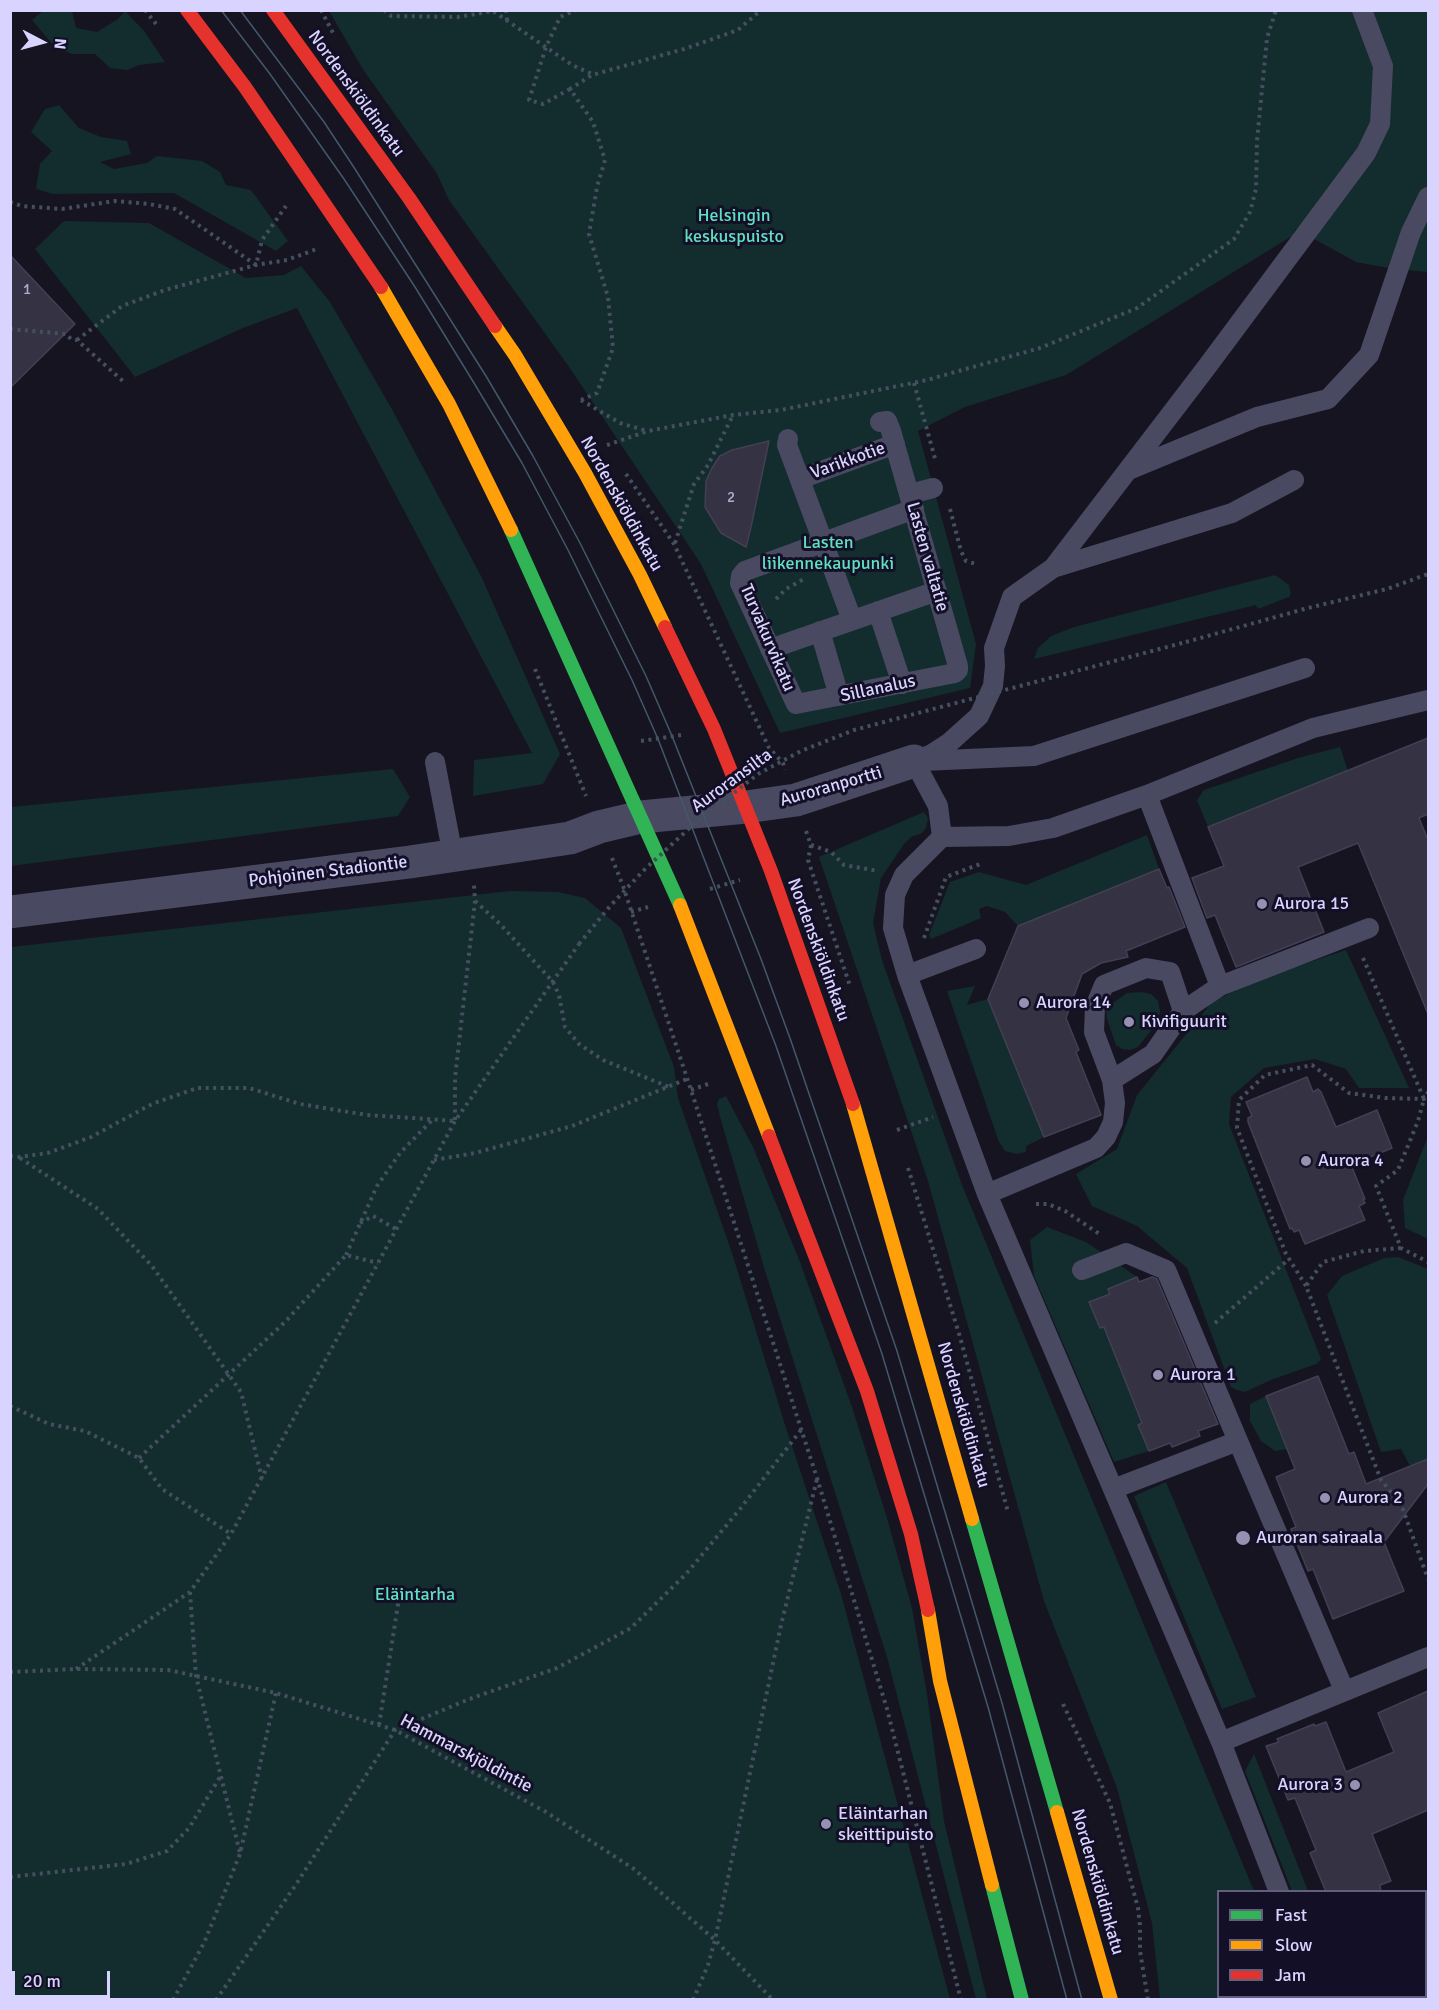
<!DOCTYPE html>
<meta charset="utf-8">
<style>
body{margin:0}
#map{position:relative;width:1439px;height:2010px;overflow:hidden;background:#161421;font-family:Signika,sans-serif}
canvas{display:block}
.frame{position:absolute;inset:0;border:12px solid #d9d4ff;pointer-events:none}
.legend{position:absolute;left:1217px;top:1890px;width:210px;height:108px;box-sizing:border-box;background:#130f26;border:2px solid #625e7d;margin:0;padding:8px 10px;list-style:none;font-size:18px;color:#d9d4ff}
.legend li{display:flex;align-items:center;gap:12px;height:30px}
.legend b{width:30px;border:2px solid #625e7d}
.north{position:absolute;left:12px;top:12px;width:60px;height:60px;-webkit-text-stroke:4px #130f26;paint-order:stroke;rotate:96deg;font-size:16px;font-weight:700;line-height:24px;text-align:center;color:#d9d4ff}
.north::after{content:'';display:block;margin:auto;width:21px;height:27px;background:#d9d4ff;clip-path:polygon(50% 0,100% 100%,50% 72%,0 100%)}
.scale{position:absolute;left:12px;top:1971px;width:98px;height:27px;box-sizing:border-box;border:3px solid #d9d4ff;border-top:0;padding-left:8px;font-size:18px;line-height:21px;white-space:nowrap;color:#d9d4ff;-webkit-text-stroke:4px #130f26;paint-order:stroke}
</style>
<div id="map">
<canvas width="1439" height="2010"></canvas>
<div class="frame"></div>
<ul class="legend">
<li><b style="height:8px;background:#30b455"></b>Fast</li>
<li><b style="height:8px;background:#ff9f0a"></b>Slow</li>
<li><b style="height:8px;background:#e5322d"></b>Jam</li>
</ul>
<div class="north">N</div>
<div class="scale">20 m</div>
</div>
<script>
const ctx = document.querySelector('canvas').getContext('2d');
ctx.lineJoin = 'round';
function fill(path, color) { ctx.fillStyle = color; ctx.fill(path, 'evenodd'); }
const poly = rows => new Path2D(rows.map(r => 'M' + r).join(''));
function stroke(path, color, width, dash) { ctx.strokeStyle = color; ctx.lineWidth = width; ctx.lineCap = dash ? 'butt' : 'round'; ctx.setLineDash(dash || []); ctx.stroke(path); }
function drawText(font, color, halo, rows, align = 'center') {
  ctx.font = font + ' Signika,sans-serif'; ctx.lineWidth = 6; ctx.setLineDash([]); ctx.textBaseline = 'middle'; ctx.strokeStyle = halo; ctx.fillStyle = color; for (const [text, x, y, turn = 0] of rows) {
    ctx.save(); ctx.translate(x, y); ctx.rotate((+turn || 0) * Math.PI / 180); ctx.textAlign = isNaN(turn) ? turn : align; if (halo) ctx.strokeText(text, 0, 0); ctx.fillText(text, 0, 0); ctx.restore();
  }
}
const green = poly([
 [43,11,72,11,76,28,97,32,118,19,125,11,145,32,165,62,139,65,127,70,110,68,95,54,72,54,54,46,32,20],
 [329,11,1428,11,1428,272,1394,269,1356,262,1296,229,1292,236,1066,375,965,407,918,431,976,644,970,688,780,733,701,564,567,364,449,200,436,172,364,71],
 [59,105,79,128,101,137,127,141,131,154,100,162,114,169,147,163,157,156,202,161,220,172,226,185,251,190,288,241,276,251,174,193,53,194,36,189,40,164,52,151,31,132,45,109],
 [64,221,149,223,246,278,284,275,301,266,330,302,393,411,481,576,560,754,543,784,473,796,474,760,532,753,297,308,243,328,135,377,35,249],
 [1275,575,1289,585,1291,594,1289,597,1258,609,1256,605,1034,659,1038,648,1051,636,1074,627],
 [1340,747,1348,771,1208,827,1197,800,1204,790,1298,758],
 [393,769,410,797,398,816,11,866,11,807],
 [924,812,928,818,926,828,922,833,911,837,904,844,881,878,873,923,882,960,962,1185,1254,1891,1218,1892,1218,1996,1298,1996,1299,1999,1160,1999,1152,1923,1117,1788,1044,1601,928,1181,819,857],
 [1147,835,1159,869,1018,926,1005,912,987,906,979,909,981,918,931,939,929,935,950,882,979,872,1026,885],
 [510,891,558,892,585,898,621,928,674,1067,678,1098,732,1253,786,1428,841,1594,950,1999,11,1999,11,947],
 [1346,950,1409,1088,1359,1088,1346,1069,1315,1059,1264,1068,1231,1097,1229,1124,1321,1359,1316,1364,1271,1380,1245,1392,1237,1390,1231,1387,1187,1268,1137,1226,1092,1206,1076,1174,1117,1149,1137,1095,1212,1002,1259,979],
 [975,986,967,1005,988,999,1044,1137,1026,1146,1026,1152,1017,1154,1005,1151,999,1142,947,991],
 [1141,992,1151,994,1158,1001,1160,1012,1158,1022,1138,1047,1130,1050,1122,1049,1116,1045,1107,1019,1106,1011,1110,1005,1127,993],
 [726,1096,753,1147,800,1262,852,1407,887,1518,912,1608,927,1694,944,1821,987,1999,976,1999,887,1657,766,1274,720,1117,717,1104,719,1099],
 [1428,1136,1428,1239,1405,1228,1403,1200],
 [1047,1227,1086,1242,1137,1277,1109,1289,1110,1294,1090,1302,1100,1328,1104,1327,1142,1423,1138,1425,1149,1451,1114,1462,1034,1276,1030,1240],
 [1398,1257,1428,1269,1428,1459,1410,1466,1401,1449,1381,1452,1327,1295,1342,1276,1384,1258],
 [1266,1396,1287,1449,1275,1451,1261,1441,1250,1421,1250,1404],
 [1166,1482,1256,1697,1222,1709,1134,1496],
 [1254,1754,1308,1891,1292,1891,1245,1771]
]);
const building = poly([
 [10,255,75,324,10,388,10,255],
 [769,441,751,527,746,547,721,533,705,507,706,481,712,468,720,456,732,450,769,441],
 [1428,738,1428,814,1419,818,1428,840,1428,1014,1358,843,1298,867,1324,932,1236,967,1215,915,1207,918,1192,878,1224,866,1208,827,1428,738],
 [1159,869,1167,888,1169,887,1185,927,1126,951,1128,957,1101,963,1082,974,1066,1018,1079,1050,1076,1052,1101,1115,1044,1137,988,999,1018,926,1159,869],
 [1307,1077,1313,1092,1318,1089,1321,1092,1336,1127,1377,1110,1392,1148,1351,1165,1365,1199,1363,1199,1365,1203,1359,1206,1365,1220,1305,1244,1299,1230,1294,1232,1292,1228,1290,1229,1248,1122,1248,1118,1252,1116,1246,1102,1307,1077],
 [1137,1277,1139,1282,1152,1277,1157,1279,1218,1424,1198,1431,1200,1436,1172,1447,1170,1443,1149,1451,1138,1425,1142,1423,1104,1327,1100,1328,1089,1302,1110,1294,1108,1289,1137,1277],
 [1318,1376,1349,1454,1354,1452,1366,1484,1428,1459,1428,1484,1384,1542,1404,1591,1333,1619,1313,1569,1308,1571,1291,1529,1296,1527,1276,1477,1295,1469,1266,1396,1318,1376],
 [1428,1691,1428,1810,1372,1834,1391,1881,1380,1885,1381,1892,1326,1892,1310,1853,1316,1850,1295,1798,1288,1800,1266,1746,1279,1742,1277,1739,1314,1724,1315,1726,1326,1722,1346,1772,1394,1752,1378,1713,1428,1691]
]);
const path = poly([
 [145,10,156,24],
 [321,10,333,33],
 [384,10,391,16,458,17,493,11,572,65,592,74],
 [506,10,507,20],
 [570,89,543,104,529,100,546,47,560,17,576,10],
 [10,202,22,206,62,209,115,201,149,204,175,209,256,265,262,240,286,206],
 [10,329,66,334,71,339,77,340,124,382],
 [77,340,122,306,165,290,256,265,287,260,317,249],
 [914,383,936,462],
 [581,400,597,393,613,348,608,297,589,234,597,187,605,160,593,122,570,89,592,75,684,49,738,30,761,10],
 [581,400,620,423,647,431],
 [607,445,648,431,733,415,781,410,927,380,1040,348,1137,308,1234,239,1250,212,1256,189,1257,141,1267,38,1276,10],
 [626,474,674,544,769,748,783,763,785,770],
 [950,509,961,551,966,561,976,564],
 [675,543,694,484,708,465,733,415],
 [776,599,786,589,804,579],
 [1186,642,1308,608,1387,589,1428,574],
 [535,669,586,796],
 [641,741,681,735],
 [806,831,811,845,808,860,850,986],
 [811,845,831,852,844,865,878,871],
 [612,858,623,886,691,1090,817,1478,887,1709,961,2000],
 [710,889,740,880],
 [475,901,500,924,553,982,559,995,565,1027,579,1044,603,1060,669,1087],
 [631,912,648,907],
 [924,938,946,877,980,864],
 [1363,958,1424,1099,1418,1121,1398,1170,1376,1186,1401,1248,1428,1262],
 [691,1090,708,1084],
 [455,1120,455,1078,475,901,474,885],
 [897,1130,933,1117],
 [10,1156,19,1157,48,1153,91,1137,152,1104,197,1088,249,1088,300,1104,367,1115,455,1121],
 [20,1158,98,1209,152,1266,241,1392,262,1479],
 [434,1160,475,1153,572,1126,687,1079],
 [908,1168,960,1337,1008,1512],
 [1036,1204,1048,1204,1065,1211,1101,1235],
 [360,1223,373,1216,396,1229],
 [1401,1248,1364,1251,1323,1262,1306,1286,1381,1480,1401,1504,1428,1579],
 [346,1255,377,1186,400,1153,433,1119],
 [1306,1286,1286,1254,1237,1128,1239,1100,1265,1075,1312,1065,1349,1093,1385,1098,1424,1099,1428,1092],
 [1215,1323,1289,1259],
 [10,1406,49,1424,85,1431,139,1458,162,1489,231,1534],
 [139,1458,285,1322,346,1255,378,1263],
 [190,1592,196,1676,240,1853],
 [76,1669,190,1592,231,1534,455,1121,579,944],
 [10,1672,76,1669,168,1670,276,1693,395,1730,546,1812,634,1869,715,1940,773,2000],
 [1063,1704,1110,1803,1138,1908,1140,1926,1140,1951,1148,2000],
 [379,1725,400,1592],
 [10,1877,126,1864,167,1851,189,1828,220,1777],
 [173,2000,204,1943,240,1854,276,1693],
 [216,2000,295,1886,395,1730,467,1700,557,1668,631,1628,686,1574,740,1509,801,1430],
 [693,2000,708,1965,715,1940,781,1625,817,1479]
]);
const lane = poly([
 [880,422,887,421,891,431,958,666,958,670,955,673,796,704,740,583,741,576,745,571,914,509],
 [788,439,787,445,852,620],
 [1131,469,1257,417,1328,399,1369,355,1411,232,1428,197],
 [800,479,895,444],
 [914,493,933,488],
 [1053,568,1206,368,1366,153,1380,124,1383,66,1362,10],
 [878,611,902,684],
 [820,631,839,696],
 [770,649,937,591],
 [914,761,938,806,942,837,904,875,895,895,893,928,907,975,987,1194,1221,1742,1279,1892],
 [914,761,932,754,949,743,979,716,993,686,995,666,994,648,1012,597,1053,568,1232,513,1294,480],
 [923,761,1034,756,1305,668],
 [435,762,453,856],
 [1147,795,1220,986],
 [942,837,1009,836,1053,828,1147,795,1313,728,1428,700],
 [907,975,976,949],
 [1112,1080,1153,1054,1183,1011,1220,986,1369,928],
 [987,1194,1096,1148,1106,1137,1113,1122,1115,1103,1112,1080,1094,1032,1095,1007,1104,985,1146,968,1170,972,1183,1011],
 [1082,1270,1126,1253,1166,1270,1238,1441],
 [1113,1489,1238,1441,1344,1690],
 [1221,1742,1428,1657],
 [1320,1996,1321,2000]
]);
const street = poly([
 [10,912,410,862,570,838,599,827,641,817,746,807,796,800,914,761]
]);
const fast = poly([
 [511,530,680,905],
 [972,1519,1057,1812],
 [992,1885,1022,2000]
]);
const slow = poly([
 [381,287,449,404,511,530],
 [495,326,515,355,585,473,640,575,665,627],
 [680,905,769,1136],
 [853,1104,972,1519],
 [928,1610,940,1681,992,1885],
 [1057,1812,1111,2000]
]);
const jam = poly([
 [187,10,245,87,381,287],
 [273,10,409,198,495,326],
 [665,627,714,729,771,871,853,1104],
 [769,1136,867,1391,911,1534,928,1610]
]);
const tram = poly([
 [221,10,270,74,344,179,415,287,474,383,522,463,568,550,632,680,658,739,776,1046,882,1354,988,1707,1067,2000],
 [240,10,324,122,355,169,486,376,533,456,580,543,646,676,672,736,761,959,791,1041,897,1351,1002,1703,1082,2000]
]);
const pathBridge = poly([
 [579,944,611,905,645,869,694,824,758,774,801,751,854,730,1186,642]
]);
const markers = [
 [1262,904,6,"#9591b1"],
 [1024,1003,6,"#9591b1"],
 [1129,1022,6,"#9591b1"],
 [1306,1161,6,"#9591b1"],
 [1158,1375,6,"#9591b1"],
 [1325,1498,6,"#9591b1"],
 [1243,1538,8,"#9591b1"],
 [1355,1785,6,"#9591b1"],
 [826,1824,6,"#9591b1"]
];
const numberNames = [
 ["1",27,290],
 ["2",731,498]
];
const streetNames = [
 ["Nordenskiöldinkatu",356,94,54],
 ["Varikkotie",848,461,-20],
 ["Nordenskiöldinkatu",621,504,61],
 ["Lasten valtatie",927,557,74],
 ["Turvakurvikatu",767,638,67],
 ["Sillanalus",878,689,-12],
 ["Auroransilta",732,781,-36],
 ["Auroranportti",831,787,-16],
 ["Pohjoinen Stadiontie",328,872,-7],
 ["Nordenskiöldinkatu",818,950,70],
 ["Nordenskiöldinkatu",963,1415,74],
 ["Hammarskjöldintie",466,1754,28],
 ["Nordenskiöldinkatu",1097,1882,74]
];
const parkNames = [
 ["Helsingin",734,216],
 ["keskuspuisto",734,237],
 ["Lasten",828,543],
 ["liikennekaupunki",828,564],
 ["Eläintarha",415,1595]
];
const poiNames = [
 ["Aurora 15",1274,904],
 ["Aurora 14",1036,1003],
 ["Kivifiguurit",1141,1022],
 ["Aurora 4",1318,1161],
 ["Aurora 1",1170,1375],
 ["Aurora 2",1337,1498],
 ["Auroran sairaala",1256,1538],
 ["Aurora 3",1343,1785,"right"],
 ["Eläintarhan",838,1814],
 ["skeittipuisto",838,1835]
];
fill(green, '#132c2d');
fill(building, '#343243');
stroke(building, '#433f54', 1.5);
stroke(path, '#44505f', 4, [3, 4.5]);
stroke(lane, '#4a4962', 20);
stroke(street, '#4a4962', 33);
stroke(fast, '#30b455', 14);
stroke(slow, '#ff9f0a', 14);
stroke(jam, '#e5322d', 14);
stroke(tram, '#43596b', 1.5);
stroke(pathBridge, '#44505f', 4, [3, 4.5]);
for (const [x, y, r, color] of markers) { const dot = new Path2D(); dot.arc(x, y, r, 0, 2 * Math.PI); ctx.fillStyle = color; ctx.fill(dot); stroke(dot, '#130f26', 2); }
drawText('15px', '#b0acd0', null, numberNames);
drawText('18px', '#d9d4ff', '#130f26', streetNames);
drawText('18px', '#5fe0c0', '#130f26', parkNames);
drawText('18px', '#d9d4ff', '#130f26', poiNames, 'left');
</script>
